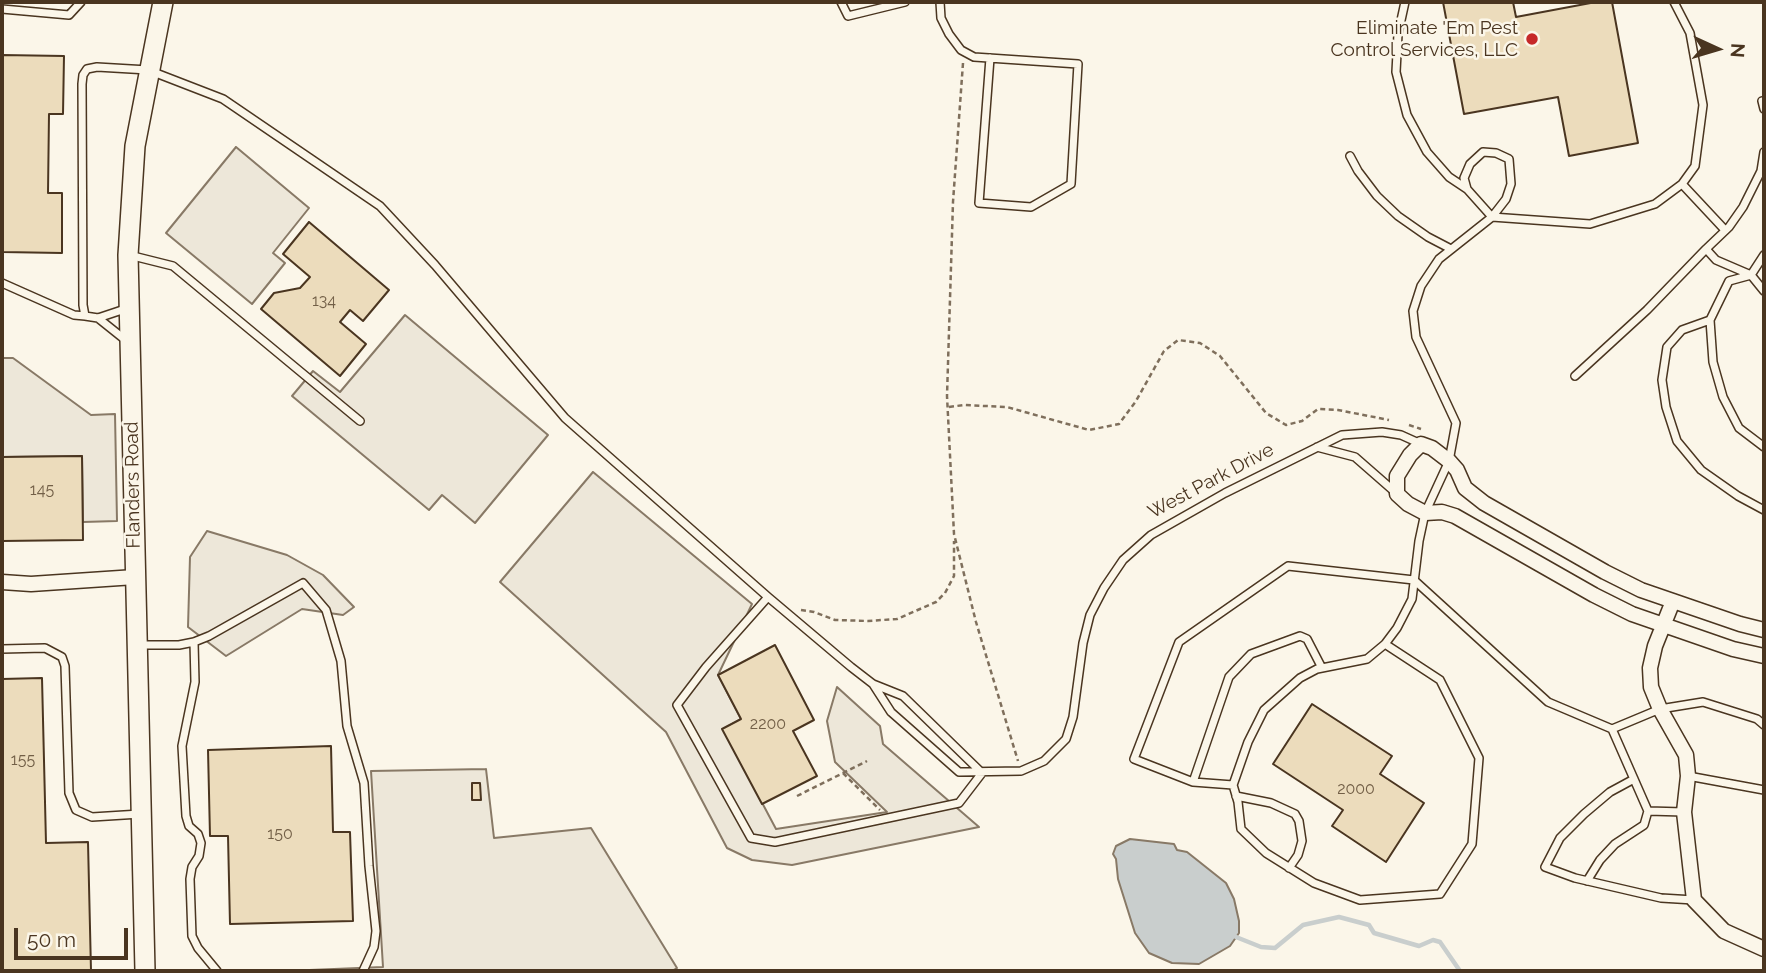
<!DOCTYPE html>
<style>
body{margin:0}
#map{position:relative;width:1766px;height:973px;overflow:hidden;background:#fbf6e9;font-family:Raleway,sans-serif}
canvas{display:block}
.frame{position:absolute;inset:0;border:4px solid #4a3520;pointer-events:none}
.north{position:absolute;left:1682px;top:14px;width:70px;height:70px;-webkit-text-stroke:5px #fbf6e9;paint-order:stroke;rotate:94deg;font-size:19px;font-weight:700;line-height:28px;text-align:center;color:#4a3520}
.north::after{content:'';display:block;margin:auto;width:24px;height:32px;background:#4a3520;clip-path:polygon(50% 0,100% 100%,50% 72%,0 100%)}
.scale{position:absolute;left:14px;top:928px;width:114px;height:32px;box-sizing:border-box;border:4px solid #4a3520;border-top:0;padding-left:9px;font-size:21px;line-height:24px;white-space:nowrap;color:#4a3520;-webkit-text-stroke:5px #fbf6e9;paint-order:stroke}
</style>
<div id="map">
<canvas width="1766" height="973"></canvas>
<div class="frame"></div>
<div class="north">N</div>
<div class="scale">50 m</div>
</div>
<script>
const ctx = document.querySelector('canvas').getContext('2d');
ctx.lineJoin = 'round';
function fill(path, color) { ctx.fillStyle = color; ctx.fill(path, 'evenodd'); }
const poly = rows => new Path2D(rows.map(r => 'M' + r).join(''));
function stroke(path, color, width, dash) { ctx.strokeStyle = color; ctx.lineWidth = width; ctx.lineCap = dash ? 'butt' : 'round'; ctx.setLineDash(dash || []); ctx.stroke(path); }
function drawText(font, color, halo, rows, align = 'center') {
  ctx.font = font + ' Raleway,sans-serif'; ctx.lineWidth = 5; ctx.setLineDash([]); ctx.textBaseline = 'middle'; ctx.strokeStyle = halo; ctx.fillStyle = color; for (const [text, x, y, turn = 0] of rows) {
    ctx.save(); ctx.translate(x, y); ctx.rotate((+turn || 0) * Math.PI / 180); ctx.textAlign = isNaN(turn) ? turn : align; if (halo) ctx.strokeText(text, 0, 0); ctx.fillText(text, 0, 0); ctx.restore();
  }
}
const parking = poly([
 [236,147,309,208,273,253,285,263,252,304,166,233,236,147],
 [405,315,548,435,475,523,442,495,429,510,292,396,313,371,340,392,405,315],
 [2,358,13,358,91,415,115,414,117,521,83,522,82,456,2,457,2,358],
 [593,472,752,604,718,675,741,719,723,729,776,829,887,812,835,762,827,721,837,687,880,726,883,744,979,827,792,865,752,860,727,848,666,732,500,582,593,472],
 [207,531,287,555,323,575,354,607,343,615,302,609,226,656,188,627,190,557,207,531],
 [486,769,494,838,591,828,677,968,672,971,285,971,383,967,371,771,486,769]
]);
const water = poly([
 [1130,839,1174,844,1177,850,1187,852,1226,883,1234,899,1239,921,1239,933,1230,946,1199,964,1172,963,1149,953,1135,933,1118,879,1116,859,1113,854,1116,846,1130,839]
]);
const stream = poly([
 [1236,937,1261,947,1275,948,1303,925,1339,917,1369,925,1374,933,1419,946,1433,940,1440,942,1460,971]
]);
const building = poly([
 [1443,2,1513,2,1516,17,1596,2,1612,2,1638,143,1569,156,1558,97,1464,114,1443,2],
 [2,55,64,56,63,114,49,114,48,193,62,193,62,253,2,252,2,55],
 [309,222,389,290,363,321,350,310,340,322,366,344,340,376,261,309,274,293,300,288,310,277,283,254,309,222],
 [82,456,83,540,2,541,2,457,82,456],
 [775,645,814,720,793,731,817,776,762,804,722,729,741,719,718,675,775,645],
 [42,678,46,843,88,842,91,971,2,971,2,679,42,678],
 [1312,704,1392,756,1380,774,1424,803,1386,862,1332,826,1343,810,1273,764,1312,704],
 [331,746,333,832,350,832,353,921,230,924,228,836,210,836,208,750,331,746],
 [472,783,480,783,481,800,472,800,472,783]
]);
const path = poly([
 [963,63,953,202,947,396,954,534,976,622,1018,761],
 [949,407,964,405,1007,407,1089,430,1119,424,1136,401,1164,351,1178,340,1200,343,1220,356,1266,413,1286,425,1302,421,1318,409,1338,410,1389,420],
 [1409,425,1421,429],
 [801,610,814,612,835,620,868,621,897,619,936,602,945,593,954,576,954,541],
 [843,773,880,810],
 [797,796,867,761]
]);
const lane = poly([
 [841,2,848,16,905,2],
 [940,2,941,18,949,34,961,50,974,57,1078,64,1071,184,1031,207,979,203,990,58],
 [1405,2,1398,34,1396,72,1407,115,1427,152,1449,177,1467,189],
 [1674,2,1690,33,1703,105,1695,166,1682,184],
 [2,9,69,15,81,2],
 [1762,101,1764,109],
 [1350,156,1358,171,1377,196,1398,216,1428,237,1451,249],
 [1706,249,1729,227,1743,207,1761,171,1764,152],
 [129,255,173,266,360,421],
 [1764,255,1751,275,1764,291],
 [2,283,74,315,85,316],
 [128,308,98,318,85,316,83,305,82,84,83,75,87,69,97,67,148,70,223,99,380,206,435,265,565,418,768,597,851,667,873,684,903,696,982,773],
 [98,318,128,342],
 [1710,320,1682,330,1667,347,1662,380,1666,407,1677,441,1701,470,1738,496,1764,510],
 [1575,376,1647,310,1706,249,1716,260,1751,275,1729,281,1710,320,1713,362,1723,397,1739,428,1764,447],
 [1317,447,1355,457,1395,492],
 [768,597,706,667,677,705,751,838,775,842,959,803,982,773],
 [194,642,195,682,182,746,186,816,189,826,198,834,201,843,199,856,192,867,190,879,192,936,198,948,217,971],
 [140,645,179,645,194,642,209,636,303,583,326,610,341,661,347,726,364,783,369,866,376,931,374,947,363,971],
 [2,649,45,648,62,657,65,666,69,793,76,810,92,817,140,814],
 [1322,668,1307,639,1300,636,1251,654,1229,677,1193,782,1233,785,1238,802,1241,829,1266,853,1314,883,1360,900,1440,894,1472,844,1479,758,1440,680,1385,644],
 [873,684,891,712,959,772,1021,771,1044,761,1066,739,1073,717,1083,643,1090,615,1104,588,1123,560,1151,535,1225,493,1342,435,1382,432,1401,435,1421,444],
 [1612,729,1660,709,1703,702,1757,719,1764,725],
 [1688,776,1764,790],
 [1634,779,1610,792,1584,814,1560,838,1545,867,1575,878,1661,898,1694,900],
 [1193,782,1134,759,1179,642,1288,566,1414,580,1548,702,1612,729,1648,811,1684,812],
 [1233,785,1248,742,1264,710,1300,678,1317,669,1367,659,1385,644,1397,628,1412,599,1419,541,1425,513,1449,461,1456,423,1416,337,1413,311,1421,286,1439,259,1492,217,1506,199,1511,184,1509,159,1496,153,1483,152,1470,164,1464,178,1467,189,1492,217,1590,224,1655,204,1682,184,1725,230],
 [1236,796,1271,803,1295,814,1299,821,1302,841,1298,855,1289,868],
 [1587,881,1600,860,1615,844,1644,825,1648,811]
]);
const street = poly([
 [2,582,31,584,135,577],
 [1673,601,1655,646,1650,668,1651,687,1660,709,1686,755,1688,776,1684,812,1694,900,1724,931,1764,949],
 [1764,630,1740,624,1641,590,1605,572,1484,503,1465,488,1457,470,1449,461,1432,448,1421,444,1410,455,1397,476,1397,494,1408,504,1425,513,1442,512,1455,516,1594,595,1632,614,1733,649,1764,656]
]);
const secondary = poly([
 [145,971,128,255,135,146,163,2]
]);
const markers = [
 [1532,39,7,"#c62828"]
];
const numberNames = [
 ["134",324,301],
 ["145",42,490],
 ["2200",768,724],
 ["155",23,760],
 ["2000",1356,789],
 ["150",280,834]
];
const poiNames = [
 ["Eliminate 'Em Pest",1518,28],
 ["Control Services, LLC",1518,50]
];
const streetNames = [
 ["West Park Drive",1211,481,-28],
 ["Flanders Road",133,485,-91]
];
fill(parking, '#ede7d9');
stroke(parking, '#887966', 2);
fill(water, '#c9cecd');
stroke(water, '#887966', 2);
stroke(stream, '#c9cecd', 4.5);
fill(building, '#ecdcbc');
stroke(building, '#4a3520', 2);
stroke(lane, '#4a3520', 10);
stroke(street, '#4a3520', 17);
stroke(secondary, '#4a3520', 22);
stroke(path, '#7f6f5c', 2.5, [5, 3.5]);
stroke(lane, '#fbf6e9', 7);
stroke(street, '#fbf6e9', 14);
stroke(secondary, '#fbf6e9', 19);
for (const [x, y, r, color] of markers) { const dot = new Path2D(); dot.arc(x, y, r, 0, 2 * Math.PI); ctx.fillStyle = color; ctx.fill(dot); stroke(dot, '#fbf6e9', 2.5); }
drawText('16px', '#725f47', null, numberNames);
drawText('19px', '#4a3520', '#fbf6e9', poiNames, 'right');
drawText('19px', '#4a3520', '#fbf6e9', streetNames);
</script>
